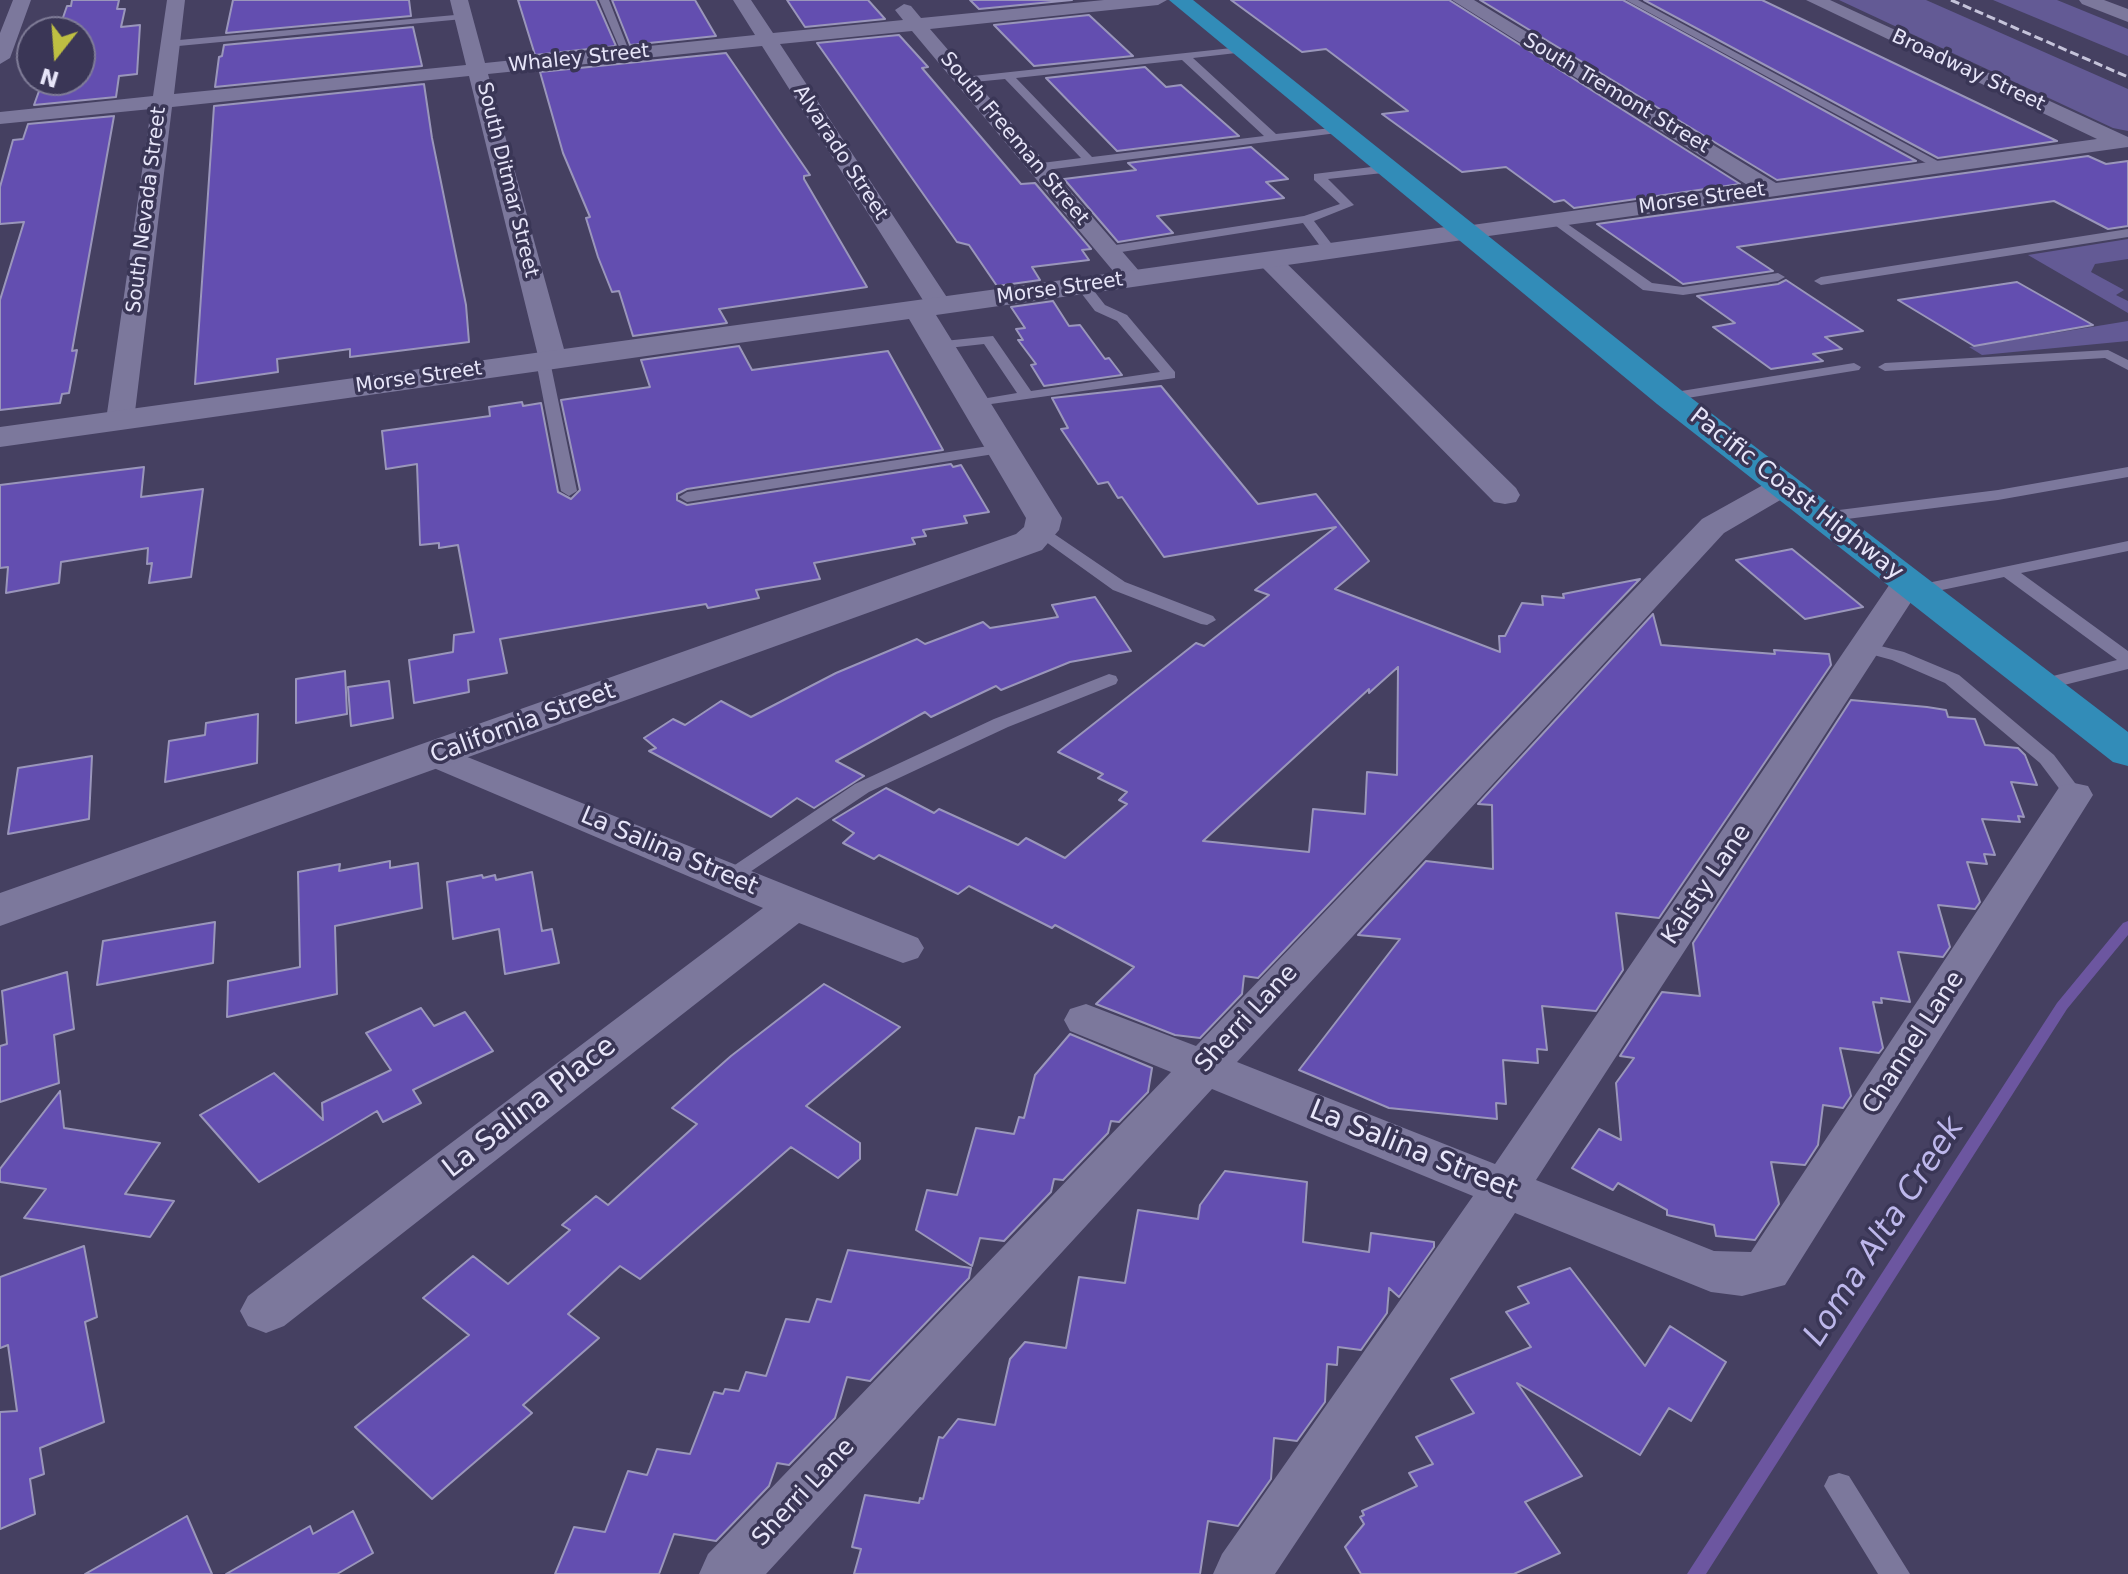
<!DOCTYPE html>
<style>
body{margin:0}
#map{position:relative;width:2128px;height:1574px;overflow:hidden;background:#454061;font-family:"DejaVu Sans",sans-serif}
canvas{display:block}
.north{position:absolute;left:16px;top:16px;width:80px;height:80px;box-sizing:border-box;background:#3a3656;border:2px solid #7f7c97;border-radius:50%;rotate:197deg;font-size:22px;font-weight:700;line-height:32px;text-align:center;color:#e7e5f9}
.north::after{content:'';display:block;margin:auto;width:28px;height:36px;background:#bebf42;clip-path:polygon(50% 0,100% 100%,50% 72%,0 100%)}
</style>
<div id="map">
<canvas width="2128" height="1574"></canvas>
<div class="north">N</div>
</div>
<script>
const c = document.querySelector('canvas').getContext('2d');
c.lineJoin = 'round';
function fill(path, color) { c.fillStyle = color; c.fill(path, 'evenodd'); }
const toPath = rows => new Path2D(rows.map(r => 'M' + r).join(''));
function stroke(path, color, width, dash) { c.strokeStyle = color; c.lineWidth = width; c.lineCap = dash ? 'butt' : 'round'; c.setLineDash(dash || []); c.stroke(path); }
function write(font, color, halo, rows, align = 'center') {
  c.font = font + ' "DejaVu Sans",sans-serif'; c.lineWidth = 7; c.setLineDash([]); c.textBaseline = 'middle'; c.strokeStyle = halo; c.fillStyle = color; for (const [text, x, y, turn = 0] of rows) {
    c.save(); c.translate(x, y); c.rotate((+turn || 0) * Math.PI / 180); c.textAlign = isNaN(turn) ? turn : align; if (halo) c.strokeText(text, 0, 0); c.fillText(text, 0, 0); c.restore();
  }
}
fill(toPath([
 [1839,0,1926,0,2128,89,2128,131,2113,128],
 [1993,0,2057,0,2128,29,2128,56],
 [2128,239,2128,259,2095,264,2091,272,2124,290,2116,295,2128,301,2128,313,2028,255],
 [2128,321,2128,341,1982,355,1969,347]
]), '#635a95');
fill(toPath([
 [2128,921,2128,935,2067,1009,1706,1574,1687,1574,2057,1003,2123,923,2128,921]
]), '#6c56a0');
const building = toPath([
 [72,0,119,0,117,9,125,9,121,27,140,25,137,74,119,76,116,97,34,105,43,80,80,80,80,32,58,32,67,6,71,6,72,0],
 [233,0,409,0,411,16,226,33,233,0],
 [518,0,596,0,616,46,535,55,518,0],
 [612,0,695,0,716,36,630,45,612,0],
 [787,0,868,0,885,19,805,27,787,0],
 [970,0,1072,0,979,9,970,0],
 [1231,0,1449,0,1740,184,1574,208,1564,200,1554,202,1506,167,1462,172,1382,114,1408,111,1326,49,1302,52,1231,0],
 [1480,0,1623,0,1916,161,1777,180,1480,0],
 [1644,0,1762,0,2057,141,1938,158,1644,0],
 [1089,15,1133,56,1034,66,994,25,1089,15],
 [413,27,422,66,215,87,219,57,222,56,224,45,413,27],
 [899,35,928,67,922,68,1021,184,1035,183,1091,249,1082,250,1089,260,1032,267,1040,280,997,286,969,245,957,242,817,43,899,35],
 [726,53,810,175,804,176,804,179,867,287,719,309,727,323,633,336,619,291,612,292,598,257,586,218,590,217,563,153,540,72,726,53],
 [1145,67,1166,87,1181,85,1239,136,1117,151,1046,78,1145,67],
 [424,84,432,138,466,305,469,342,350,357,350,349,277,359,278,372,195,384,214,106,424,84],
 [114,116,72,351,77,350,69,393,62,394,60,403,0,410,0,300,24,222,0,224,0,187,13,140,23,139,28,124,114,116],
 [1251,147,1288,179,1266,182,1284,198,1157,216,1173,233,1118,242,1064,179,1136,170,1128,163,1251,147],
 [2088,156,2106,164,2128,161,2128,226,2108,229,2054,201,1737,247,1773,271,1683,284,1597,224,2088,156],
 [1786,280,1863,331,1825,337,1842,349,1813,354,1823,361,1771,369,1713,327,1735,323,1697,296,1778,284,1786,280],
 [2017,282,2093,325,1974,346,1898,300,2017,282],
 [1053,301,1069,326,1080,325,1105,359,1109,358,1122,375,1044,386,1031,365,1036,364,1018,340,1023,340,1016,329,1025,328,1011,307,1053,301],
 [739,346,752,370,888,351,943,450,687,489,677,494,677,500,687,505,951,464,953,467,961,465,989,512,964,516,967,523,923,530,926,536,912,538,915,544,814,563,820,579,756,590,759,598,708,608,706,604,500,639,507,673,468,680,469,692,414,703,409,660,453,652,454,635,474,632,458,545,439,548,439,543,420,545,417,464,386,469,382,431,490,416,489,407,522,402,523,406,541,403,558,492,571,499,580,490,561,400,650,387,641,360,739,346],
 [1161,386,1258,504,1316,494,1369,561,1335,589,1500,652,1499,636,1505,636,1522,603,1543,605,1542,596,1564,598,1563,594,1640,579,1258,978,1244,976,1242,994,1200,1038,1175,1035,1096,1004,1134,967,1055,925,1052,928,969,886,958,894,879,855,874,859,843,843,854,833,833,820,886,788,934,813,939,809,1018,845,1026,838,1065,858,1127,804,1119,800,1127,792,1098,778,1103,774,1058,752,1196,643,1204,646,1269,595,1255,590,1336,527,1164,557,1122,497,1118,498,1108,482,1098,484,1061,429,1068,428,1052,398,1161,386],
 [1398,667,1397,775,1367,772,1365,814,1313,809,1309,852,1203,841,1369,689,1369,693,1398,667],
 [144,467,141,497,203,489,191,577,149,583,152,563,147,564,148,548,61,562,59,583,6,593,8,567,0,568,0,485,144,467],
 [1792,549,1863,607,1805,619,1736,560,1792,549],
 [1095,597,1131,651,1070,662,1001,690,996,686,931,717,925,712,836,761,864,776,814,808,797,798,771,817,649,751,656,748,644,738,673,719,685,725,721,701,751,717,836,673,917,639,925,644,983,622,990,628,1058,617,1052,605,1095,597],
 [1653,614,1661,645,1775,654,1774,650,1829,654,1831,665,1659,918,1616,913,1623,970,1596,1011,1542,1006,1547,1050,1537,1049,1538,1063,1503,1060,1506,1104,1496,1103,1497,1119,1389,1108,1299,1070,1400,939,1358,935,1426,861,1493,869,1492,805,1478,804,1653,614],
 [345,671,347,714,296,723,296,679,345,671],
 [389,681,393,718,351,726,348,687,389,681],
 [1851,700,1927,707,1946,710,1948,717,1975,719,1985,745,2018,748,2025,755,2037,785,2011,782,2024,817,2018,816,2020,822,1982,819,1995,855,1984,854,1987,864,1967,862,1980,902,1975,909,1938,905,1950,947,1943,957,1898,952,1910,1002,1881,998,1882,1003,1873,1002,1883,1048,1879,1053,1840,1048,1851,1096,1843,1108,1823,1105,1818,1145,1805,1165,1771,1162,1779,1204,1755,1240,1716,1236,1714,1225,1667,1215,1667,1210,1618,1183,1613,1190,1572,1168,1599,1129,1621,1140,1616,1083,1634,1058,1620,1056,1662,992,1700,996,1693,943,1851,700],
 [258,714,257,763,165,782,169,741,205,735,206,723,258,714],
 [92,756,89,819,8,834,18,768,92,756],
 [390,861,390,868,418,863,422,908,335,926,337,994,227,1017,228,981,300,967,298,872,340,864,339,871,390,861],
 [532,872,542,931,552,929,559,963,505,974,499,929,453,939,447,882,482,875,483,878,495,875,496,880,532,872],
 [215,922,213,963,97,985,103,941,215,922],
 [67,972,74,1029,54,1035,59,1083,0,1102,0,1046,7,1044,2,991,67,972],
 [824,984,900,1027,806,1106,860,1143,860,1159,838,1178,791,1147,640,1279,620,1266,568,1314,599,1338,523,1405,532,1413,432,1499,355,1427,469,1335,423,1298,473,1256,508,1284,570,1230,562,1225,596,1196,608,1205,697,1124,672,1108,731,1056,824,984],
 [421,1008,434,1026,465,1012,493,1051,413,1090,421,1103,383,1122,377,1111,259,1182,200,1115,274,1073,323,1120,322,1103,391,1070,366,1033,421,1008],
 [1070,1034,1152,1068,1148,1092,1119,1122,1111,1121,1108,1133,1063,1180,1054,1179,1051,1192,1004,1241,980,1238,972,1266,916,1230,927,1190,957,1195,976,1128,1014,1134,1019,1117,1024,1118,1035,1075,1070,1034],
 [60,1091,64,1128,160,1143,125,1194,174,1201,150,1237,24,1218,46,1189,0,1182,0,1169,60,1091],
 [1225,1171,1307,1182,1303,1242,1369,1252,1371,1233,1434,1242,1434,1247,1399,1297,1389,1288,1387,1313,1361,1350,1338,1347,1337,1365,1327,1364,1325,1402,1297,1441,1274,1438,1271,1479,1238,1526,1208,1521,1200,1574,854,1574,861,1549,852,1547,865,1495,919,1503,920,1498,923,1499,939,1437,943,1438,958,1419,995,1425,1010,1359,1025,1342,1066,1348,1079,1277,1125,1283,1138,1210,1198,1219,1200,1205,1225,1171],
 [84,1246,97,1317,85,1322,104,1422,40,1448,44,1474,30,1479,35,1514,0,1529,0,1412,17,1411,8,1345,0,1348,0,1277,84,1246],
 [848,1250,971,1268,969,1278,870,1381,847,1377,835,1418,789,1465,777,1463,769,1486,716,1541,674,1534,659,1574,555,1574,574,1527,605,1532,628,1471,647,1475,657,1449,690,1454,714,1392,723,1394,725,1389,739,1391,746,1372,766,1376,786,1319,809,1322,817,1299,831,1302,848,1250],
 [1570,1268,1645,1366,1670,1326,1726,1362,1691,1421,1669,1408,1640,1455,1517,1383,1582,1476,1525,1502,1560,1553,1514,1574,1361,1574,1345,1547,1364,1524,1360,1517,1364,1515,1362,1511,1417,1486,1409,1473,1433,1464,1416,1437,1474,1413,1451,1379,1531,1347,1506,1312,1529,1303,1518,1287,1570,1268],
 [353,1511,373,1553,337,1574,226,1574,310,1526,313,1534,353,1511],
 [187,1516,212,1574,85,1574,187,1516]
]);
fill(building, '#634eb0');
stroke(building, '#9a96bb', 2);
fill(toPath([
 [599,0,609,0,631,56,622,54,599,0],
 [1626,0,1638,0,1947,166,1937,169,1626,0],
 [466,14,463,19,168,47,163,44,168,41,466,14],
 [1241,47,1246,50,1245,52,1193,58,1276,134,1341,127,1347,130,1345,132,1038,171,1032,167,1034,164,1081,158,1005,79,964,83,959,80,964,77,1241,47],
 [1182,60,1264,136,1092,157,1016,78,1182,60],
 [1388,165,1394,169,1392,172,1328,179,1354,205,1314,221,1337,251,1336,254,1326,254,1303,223,1109,254,1103,250,1109,246,1304,216,1340,204,1314,180,1314,174,1388,165],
 [1556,216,1652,283,1683,287,1778,273,1785,277,1778,281,1683,295,1643,290,1552,223,1552,217,1556,216],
 [2128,229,2128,237,1821,285,1814,281,1821,277,2128,229],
 [1082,281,1087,282,1105,305,1127,315,1175,372,1175,378,970,407,970,401,1017,393,984,344,939,349,934,348,934,342,993,336,1031,391,1160,372,1117,321,1095,311,1075,285,1082,281],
 [2108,350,2128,360,2128,370,2105,358,1885,371,1878,367,1885,363,2108,350],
 [543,357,550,361,577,491,569,496,561,491,536,361,543,357],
 [1854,363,1861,367,1859,370,1669,401,1662,397,1669,393,1854,363],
 [1002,444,1007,446,1007,452,687,502,679,497,687,492,1002,444],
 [2128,467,2128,477,1998,500,1823,522,1815,517,1823,512,1998,490,2128,467],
 [1041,525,1125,582,1213,616,1216,620,1207,625,1201,624,1113,590,1035,534,1033,530,1035,526,1041,525],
 [2128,541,2128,551,2021,573,2128,651,2128,669,2040,691,2033,689,2031,685,2033,681,2117,660,2004,577,1918,595,1909,590,1918,585,2128,541],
 [1865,642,1904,652,1959,675,2054,755,2084,795,2081,799,2067,799,2040,763,1945,683,1892,660,1859,651,1856,647,1859,643,1865,642],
 [1109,674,1116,676,1118,680,1116,684,1008,727,869,792,735,882,728,884,721,882,717,877,855,784,994,719,1109,674],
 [1839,1473,1849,1476,1910,1574,1878,1574,1824,1486,1829,1476,1839,1473]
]), '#7c789c');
fill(toPath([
 [13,0,31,0,10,58,0,64,0,33,13,0],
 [167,0,185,0,174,94,466,65,450,0,468,0,485,63,755,35,733,0,751,0,773,33,903,20,895,10,904,4,911,6,921,18,1104,0,1167,0,1158,5,930,29,1146,279,1142,284,1124,284,912,31,780,44,952,305,948,310,939,313,930,310,926,305,762,46,488,74,567,360,563,366,553,368,543,366,539,360,469,76,172,107,134,420,130,426,120,429,110,426,106,420,151,109,0,124,0,112,153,96,167,0],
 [1452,0,1474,0,1776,183,2097,139,1806,0,1830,0,2128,137,2128,147,1467,239,1458,237,1455,232,1458,227,1749,186,1452,0],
 [2079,0,2104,0,2128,9,2128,22,2082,4,2079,0],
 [1269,253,1278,255,1516,488,1520,495,1516,502,1505,504,1494,502,1260,265,1257,260,1260,255,1269,253],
 [1783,477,1794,480,1798,486,1794,492,1724,533,1237,1062,1495,1164,1896,575,1908,572,1920,575,1924,582,1536,1180,1714,1251,1751,1252,2060,786,2074,783,2088,786,2093,795,1785,1285,1742,1296,1711,1292,1515,1213,1275,1574,1213,1574,1222,1554,1473,1196,1212,1089,766,1574,699,1574,708,1554,1171,1072,1070,1031,1064,1020,1070,1009,1086,1004,1196,1046,1702,519,1772,480,1783,477],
 [435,744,918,938,924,948,918,958,903,963,799,923,284,1326,266,1333,248,1326,240,1311,248,1296,763,908,422,763,416,755,422,747,435,744]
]), '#7c789c');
fill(toPath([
 [1467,224,1477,226,1481,232,1477,238,936,315,1062,518,1059,530,1042,550,0,926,0,893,1016,534,1024,527,1026,518,909,319,0,447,0,427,1467,224]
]), '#7c789c');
fill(toPath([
 [1169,0,1193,0,1681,390,2128,732,2128,766,2113,762,1657,404,1169,0]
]), '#328cb8');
stroke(toPath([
 [1951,0,2128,77]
]), '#c5c3da', 3, [9, 4]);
write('20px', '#e7e5f9', '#3a3656', [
 ["Whaley Street",579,59,-6],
 ["Broadway Street",1968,71,25],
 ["South Tremont Street",1616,94,31],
 ["South Freeman Street",1014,139,50],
 ["Alvarado Street",840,153,57],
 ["South Ditmar Street",507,180,76],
 ["Morse Street",1702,199,-8],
 ["South Nevada Street",147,210,-83],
 ["Morse Street",1060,289,-8],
 ["Morse Street",419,378,-8]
]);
write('24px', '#e7e5f9', '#3a3656', [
 ["Pacific Coast Highway",1796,495,38],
 ["California Street",523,724,-20],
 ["La Salina Street",669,852,23],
 ["Kaisty Lane",1707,885,-56],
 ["Sherri Lane",1247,1019,-47],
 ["Channel Lane",1914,1043,-57],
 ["Sherri Lane",804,1493,-47]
]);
write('28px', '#e7e5f9', '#3a3656', [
 ["La Salina Place",530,1108,-38],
 ["La Salina Street",1413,1151,22]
]);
write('italic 32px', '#bdb7eb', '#3a3656', [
 ["Loma Alta Creek",1885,1232,-57]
]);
</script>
